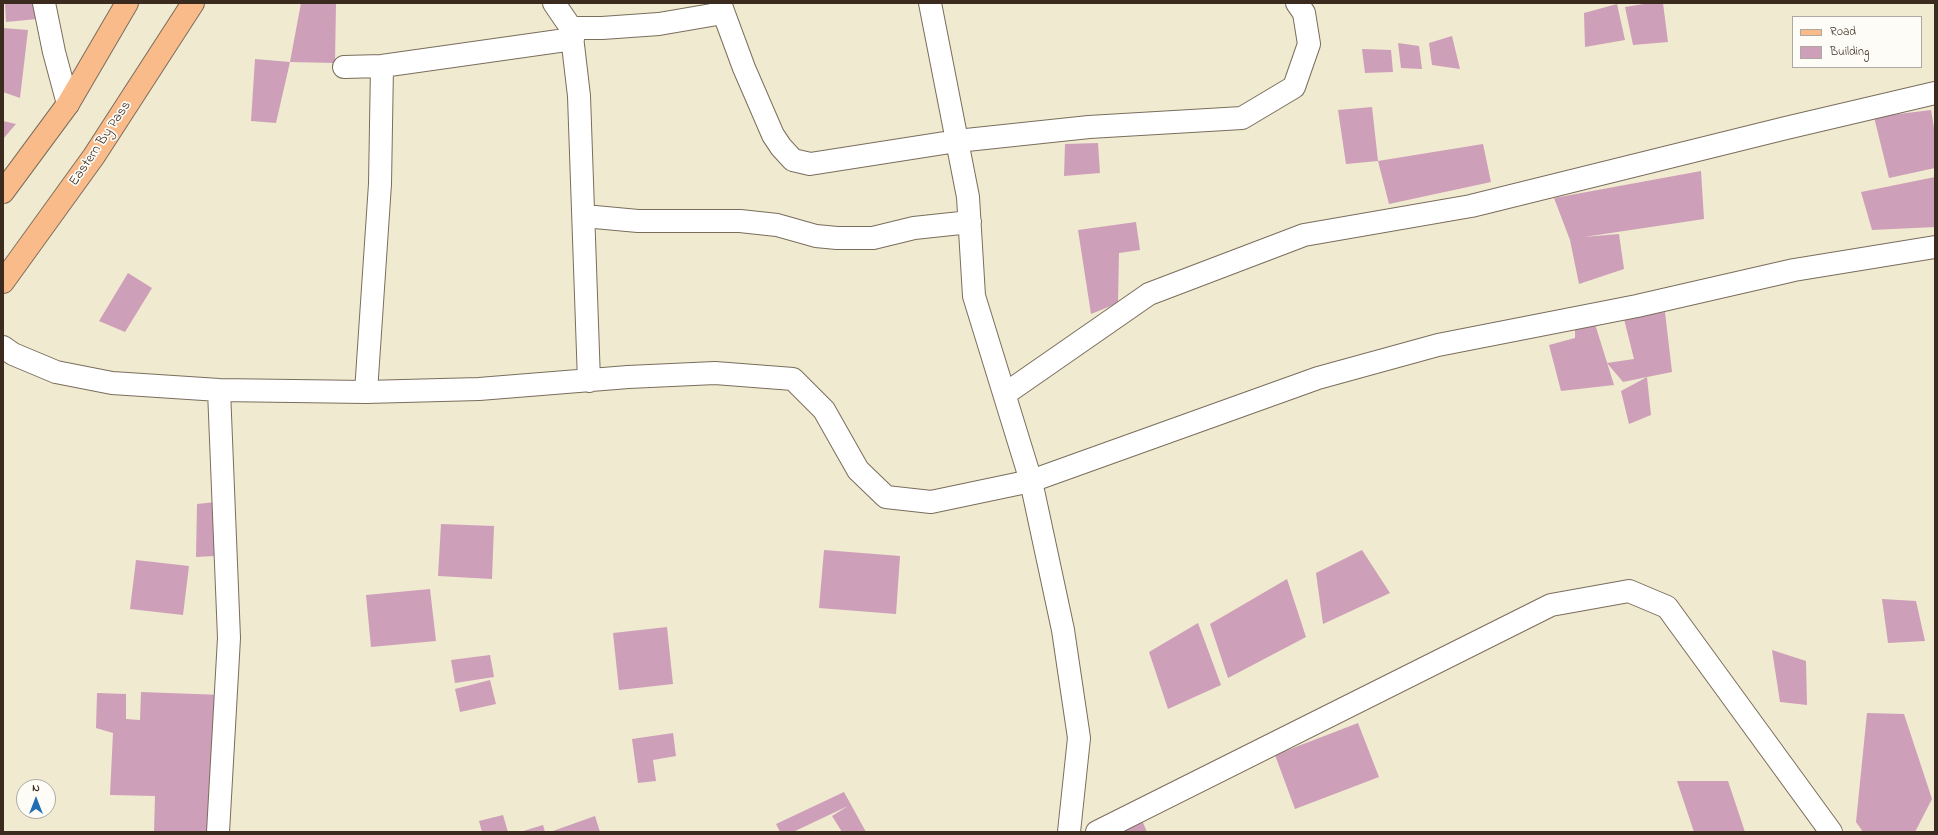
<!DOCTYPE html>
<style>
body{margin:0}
#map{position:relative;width:1938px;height:835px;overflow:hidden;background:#f0ead0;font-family:"Indie Flower",sans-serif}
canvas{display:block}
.frame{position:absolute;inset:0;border:4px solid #3b2a1e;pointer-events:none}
.legend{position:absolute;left:1792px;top:16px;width:130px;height:52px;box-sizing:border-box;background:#fdfcf7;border:1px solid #afa8a0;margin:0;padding:5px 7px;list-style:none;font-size:12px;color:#3b2a1e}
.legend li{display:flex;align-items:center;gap:8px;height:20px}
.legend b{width:20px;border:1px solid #afa8a0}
.north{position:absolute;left:16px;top:779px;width:40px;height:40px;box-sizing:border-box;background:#fdfcf7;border:1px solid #afa8a0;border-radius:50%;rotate:0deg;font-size:11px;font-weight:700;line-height:16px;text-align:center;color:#3b2a1e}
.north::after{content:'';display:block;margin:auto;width:14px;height:18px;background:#1f6fb2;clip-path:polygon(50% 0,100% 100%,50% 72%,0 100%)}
</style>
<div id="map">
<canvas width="1938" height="835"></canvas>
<div class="frame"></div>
<ul class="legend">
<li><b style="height:5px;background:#fabb8b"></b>Road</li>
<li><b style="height:11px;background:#ce9fb9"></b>Building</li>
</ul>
<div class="north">N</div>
</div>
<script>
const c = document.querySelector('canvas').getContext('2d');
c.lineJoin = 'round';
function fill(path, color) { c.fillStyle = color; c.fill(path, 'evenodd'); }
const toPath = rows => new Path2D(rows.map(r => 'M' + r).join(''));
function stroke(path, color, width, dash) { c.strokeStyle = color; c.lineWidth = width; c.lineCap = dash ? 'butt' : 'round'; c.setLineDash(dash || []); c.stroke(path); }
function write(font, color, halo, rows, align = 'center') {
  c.font = font + ' "Indie Flower",sans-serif'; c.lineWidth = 3.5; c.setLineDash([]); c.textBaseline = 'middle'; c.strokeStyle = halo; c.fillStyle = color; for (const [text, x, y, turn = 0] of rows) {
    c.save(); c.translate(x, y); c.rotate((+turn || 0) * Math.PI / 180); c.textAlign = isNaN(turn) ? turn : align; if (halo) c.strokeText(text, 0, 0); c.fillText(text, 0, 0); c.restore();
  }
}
fill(toPath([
 [5,3,35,3,37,19,6,22],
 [301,3,336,3,335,63,290,62,276,123,251,121,255,59,290,62],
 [1650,3,1663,3,1668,42,1633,45,1625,7],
 [1617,4,1625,40,1585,47,1584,13],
 [3,28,28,30,20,98,3,92],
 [1452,36,1460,69,1432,65,1429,43],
 [1398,43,1419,46,1422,69,1401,68],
 [1362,49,1391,50,1393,72,1365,73],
 [1372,107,1378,161,1346,164,1338,110],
 [1931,110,1935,134,1935,168,1889,178,1874,117],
 [3,121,16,124,3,139],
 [1098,143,1100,173,1064,176,1065,144],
 [1483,144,1491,182,1389,204,1378,161],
 [1701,171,1704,219,1584,237,1619,234,1624,269,1579,284,1570,240,1554,198],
 [1935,177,1935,227,1872,230,1861,192],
 [1136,222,1140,250,1119,253,1118,303,1091,314,1078,230],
 [128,273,152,288,125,332,99,321],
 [1665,312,1672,372,1647,377,1651,415,1629,424,1621,391,1647,377,1623,382,1607,363,1634,359,1624,319],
 [1595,324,1614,385,1561,391,1549,345,1575,338,1575,326],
 [224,501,215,556,196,557,197,504],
 [441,524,494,526,492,579,438,576],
 [824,550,900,556,896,614,819,608],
 [1362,550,1390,593,1323,624,1316,573],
 [136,560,189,566,183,615,130,609],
 [1287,579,1306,637,1228,678,1210,624],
 [430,589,436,641,371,647,366,595],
 [1882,599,1916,601,1925,641,1888,643],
 [1198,623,1221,685,1168,709,1149,652],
 [667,627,673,684,619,690,613,633],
 [1772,650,1806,661,1807,705,1780,702],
 [490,655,494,677,455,683,451,660],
 [490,680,496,704,460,712,455,689],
 [141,692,222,695,217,832,154,832,155,796,110,795,113,733,96,728,97,693,126,694,126,719,140,720],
 [1867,713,1904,714,1932,799,1915,832,1863,832,1856,822],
 [1358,723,1379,777,1295,809,1275,755],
 [673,733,676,756,653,760,656,781,638,783,632,739],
 [1677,781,1728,781,1745,832,1694,832],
 [844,792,866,832,842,832,832,816,848,806,793,832,780,832,776,824],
 [503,815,508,832,482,832,479,821],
 [595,816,600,832,553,832,553,831],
 [1141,818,1147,832,1109,832],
 [543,825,545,832,520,832]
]), '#ce9fb9');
const minor = toPath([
 [44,3,54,52,68,104],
 [554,3,571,28,602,28,659,24,723,13],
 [720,3,744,68,773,135,781,147,793,160,810,164,957,141,1089,127,1242,118,1294,87,1309,44,1304,13,1297,3],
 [930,3,968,197,974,296,1031,481,1063,630,1079,738,1069,832],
 [571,28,579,96,589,381],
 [344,67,382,66,573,39],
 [584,216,638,221,740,221,777,225,816,236,837,238,873,238,914,228,970,222],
 [3,347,13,354,56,372,112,383,219,390,366,392,479,389,628,377,715,373,793,379,824,410,858,470,886,497,931,502,1031,481,1318,378,1438,345,1637,306,1794,270,1935,247],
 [366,392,380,184,382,66],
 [1005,394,1149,294,1304,235,1471,206,1786,128,1935,93],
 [218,832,229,638,219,390],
 [1097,832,1551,605,1629,591,1667,607,1831,832]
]);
const major = toPath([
 [3,192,68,104,127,3],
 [3,282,94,156,193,3]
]);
stroke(minor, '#7a6d5c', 24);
stroke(major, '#7a6d5c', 24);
stroke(minor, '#fff', 22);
stroke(major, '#fabb8b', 22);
write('14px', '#3b2a1e', '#fdfcf7', [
 ["Eastern By Pass",101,144,-56]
]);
</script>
